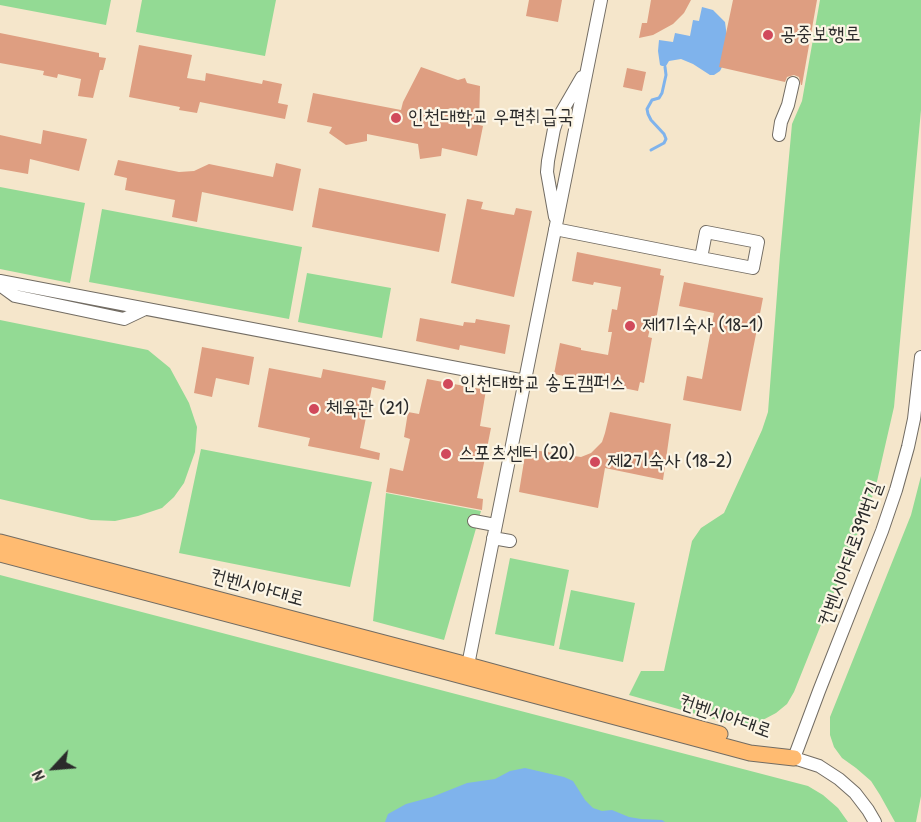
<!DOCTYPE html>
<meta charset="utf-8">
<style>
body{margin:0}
#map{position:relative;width:921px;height:822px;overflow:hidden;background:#f5e6cb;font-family:"Patrick Hand",sans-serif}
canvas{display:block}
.north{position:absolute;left:24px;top:738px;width:60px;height:60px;-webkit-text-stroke:4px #fcf5e5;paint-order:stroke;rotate:244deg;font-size:16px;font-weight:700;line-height:24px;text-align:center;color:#2b2b2b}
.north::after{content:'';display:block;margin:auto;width:21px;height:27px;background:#2b2b2b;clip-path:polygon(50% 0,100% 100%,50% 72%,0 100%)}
</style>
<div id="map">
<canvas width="921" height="822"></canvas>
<div class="north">N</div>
</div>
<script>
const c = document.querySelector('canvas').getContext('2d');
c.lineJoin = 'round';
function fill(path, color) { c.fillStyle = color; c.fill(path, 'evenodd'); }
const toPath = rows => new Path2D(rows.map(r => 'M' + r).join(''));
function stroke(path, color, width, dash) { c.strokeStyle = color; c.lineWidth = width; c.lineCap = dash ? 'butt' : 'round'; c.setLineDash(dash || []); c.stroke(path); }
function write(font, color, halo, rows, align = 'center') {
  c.font = font + ' "Patrick Hand","Poor Story",sans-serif'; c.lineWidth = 4.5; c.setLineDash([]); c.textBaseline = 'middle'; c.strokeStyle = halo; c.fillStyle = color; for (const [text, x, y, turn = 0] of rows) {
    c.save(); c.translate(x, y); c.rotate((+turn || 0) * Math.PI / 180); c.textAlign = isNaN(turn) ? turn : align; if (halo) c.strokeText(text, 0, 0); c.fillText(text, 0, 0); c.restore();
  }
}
fill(toPath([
 [0,0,111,0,106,25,0,5],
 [142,0,276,0,265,56,136,32],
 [820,0,921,0,921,110,894,407,875,490,794,692,787,704,776,713,759,722,744,724,724,722,629,695,641,671,664,671,692,541,701,528,724,513,762,430,768,412,780,255,792,124,802,101],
 [0,187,85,203,70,283,0,269],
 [102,209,302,247,289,319,89,282],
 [307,273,391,288,382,338,298,322],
 [0,320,148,350,170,368,189,403,197,427,195,452,184,483,174,497,162,508,138,516,115,521,91,520,0,499],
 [201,449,372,482,350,587,179,553],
 [921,476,921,796,916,822,895,822,880,795,871,781,856,768,842,758,834,747,830,735,830,717,911,515],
 [386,493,481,511,444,640,373,621],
 [510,558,569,570,554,646,495,634],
 [0,575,808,786,823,795,838,808,848,822,0,822],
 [571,590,635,603,623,662,559,649]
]), '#93da94');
fill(toPath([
 [702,7,713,10,725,22,727,37,723,65,720,71,714,75,710,75,693,64,681,59,669,61,666,66,662,66,660,65,658,51,659,40,673,42,675,33,690,36,693,20,699,21],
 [525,768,564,777,573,781,585,800,593,808,602,811,612,810,629,817,641,819,662,820,665,822,385,822,388,814,406,804,432,797,467,783,495,779,510,771]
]), '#7fb3ec');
stroke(toPath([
 [651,150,664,143,666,139,664,134,651,120,648,114,647,109,652,100,659,98,662,93,666,75,665,67]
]), '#7fb3ec', 3);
fill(toPath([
 [529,0,562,0,558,22,526,16],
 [651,0,691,0,684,13,673,24,653,35,639,38,642,23,647,23],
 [733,0,817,0,802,85,801,85,799,77,794,75,787,77,785,82,719,67],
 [0,33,99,53,99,57,106,58,103,70,100,70,93,98,78,96,81,79,58,74,57,78,43,75,44,71,0,63],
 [139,45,192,55,187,78,205,81,206,73,262,84,263,80,282,84,278,103,288,105,285,119,200,102,197,113,179,110,180,107,129,97],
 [421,67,458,80,465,78,467,83,480,86,479,125,483,126,477,156,442,148,441,156,420,159,418,144,367,134,367,141,346,145,329,133,332,127,307,122,313,93,401,110,403,102],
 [627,68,646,72,642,91,623,87],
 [43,130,87,139,79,171,30,159,28,174,0,169,0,135,41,144],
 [118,160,179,172,194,171,209,164,273,177,276,163,301,169,293,211,202,192,197,222,172,217,175,200,125,190,127,178,114,175],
 [319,188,446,214,439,252,312,227],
 [467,199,483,202,481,209,502,213,514,215,516,208,532,211,514,297,451,283],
 [577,252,661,269,660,275,664,276,656,320,652,320,648,337,652,338,644,383,640,382,638,391,554,374,560,343,581,348,581,350,608,355,612,332,608,332,612,309,617,310,621,287,594,282,593,285,572,281],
 [684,282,763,298,741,411,683,400,687,376,702,379,714,313,679,306],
 [420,318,463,326,464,322,475,323,476,319,510,325,505,354,460,345,459,350,416,341],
 [202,347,254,357,249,385,216,378,212,397,194,393],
 [269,368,321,378,323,369,386,381,384,390,372,387,360,448,380,453,379,460,308,446,310,438,258,427],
 [427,379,486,390,480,426,491,428,477,498,483,499,482,510,386,492,390,468,403,471,410,439,404,437,408,412,419,414],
 [610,412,671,424,663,480,605,468,598,508,519,492,526,449,581,457,591,453,602,442,605,433]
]), '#de9e81');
const minor = toPath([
 [779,135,781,122,788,105,793,83],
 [555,217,547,172,548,161,554,129,557,120,582,77],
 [555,229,701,258],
 [706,232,758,242,753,268,701,258,706,232],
 [0,281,525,381],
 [0,285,15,296,124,319,145,309],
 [474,521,495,525],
 [493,538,510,541],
 [468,665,601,0],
 [875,822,868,810,855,793,839,779,819,766,794,758,819,691,882,531,896,490,908,447,914,419,921,357]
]);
const major = toPath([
 [0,542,468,665,720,734],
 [0,554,436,669,750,753,794,758]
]);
stroke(minor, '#726c63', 14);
stroke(major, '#726c63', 17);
stroke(minor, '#fff', 12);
stroke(major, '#ffbb71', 15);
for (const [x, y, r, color] of [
 [768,35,6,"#d1495b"],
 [396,118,6,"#d1495b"],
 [630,326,6,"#d1495b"],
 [448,384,6,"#d1495b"],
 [314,409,6,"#d1495b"],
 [446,454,6,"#d1495b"],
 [595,462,6,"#d1495b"]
]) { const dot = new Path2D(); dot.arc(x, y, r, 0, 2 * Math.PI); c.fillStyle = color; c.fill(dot); stroke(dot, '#fcf5e5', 2); }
write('20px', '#2b2b2b', '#fcf5e5', [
 ["공중보행로",780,35],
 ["인천대학교 우편취급국",408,118],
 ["제1기숙사 (18-1)",642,326],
 ["인천대학교 송도캠퍼스",460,384],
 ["체육관 (21)",326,409],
 ["스포츠센터 (20)",458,454],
 ["제2기숙사 (18-2)",607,462]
], 'left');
write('20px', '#2b2b2b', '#fcf5e5', [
 ["컨벤시아대로391번길",851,554,-70],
 ["컨벤시아대로",257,588,15],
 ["컨벤시아대로",725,717,19]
]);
</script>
